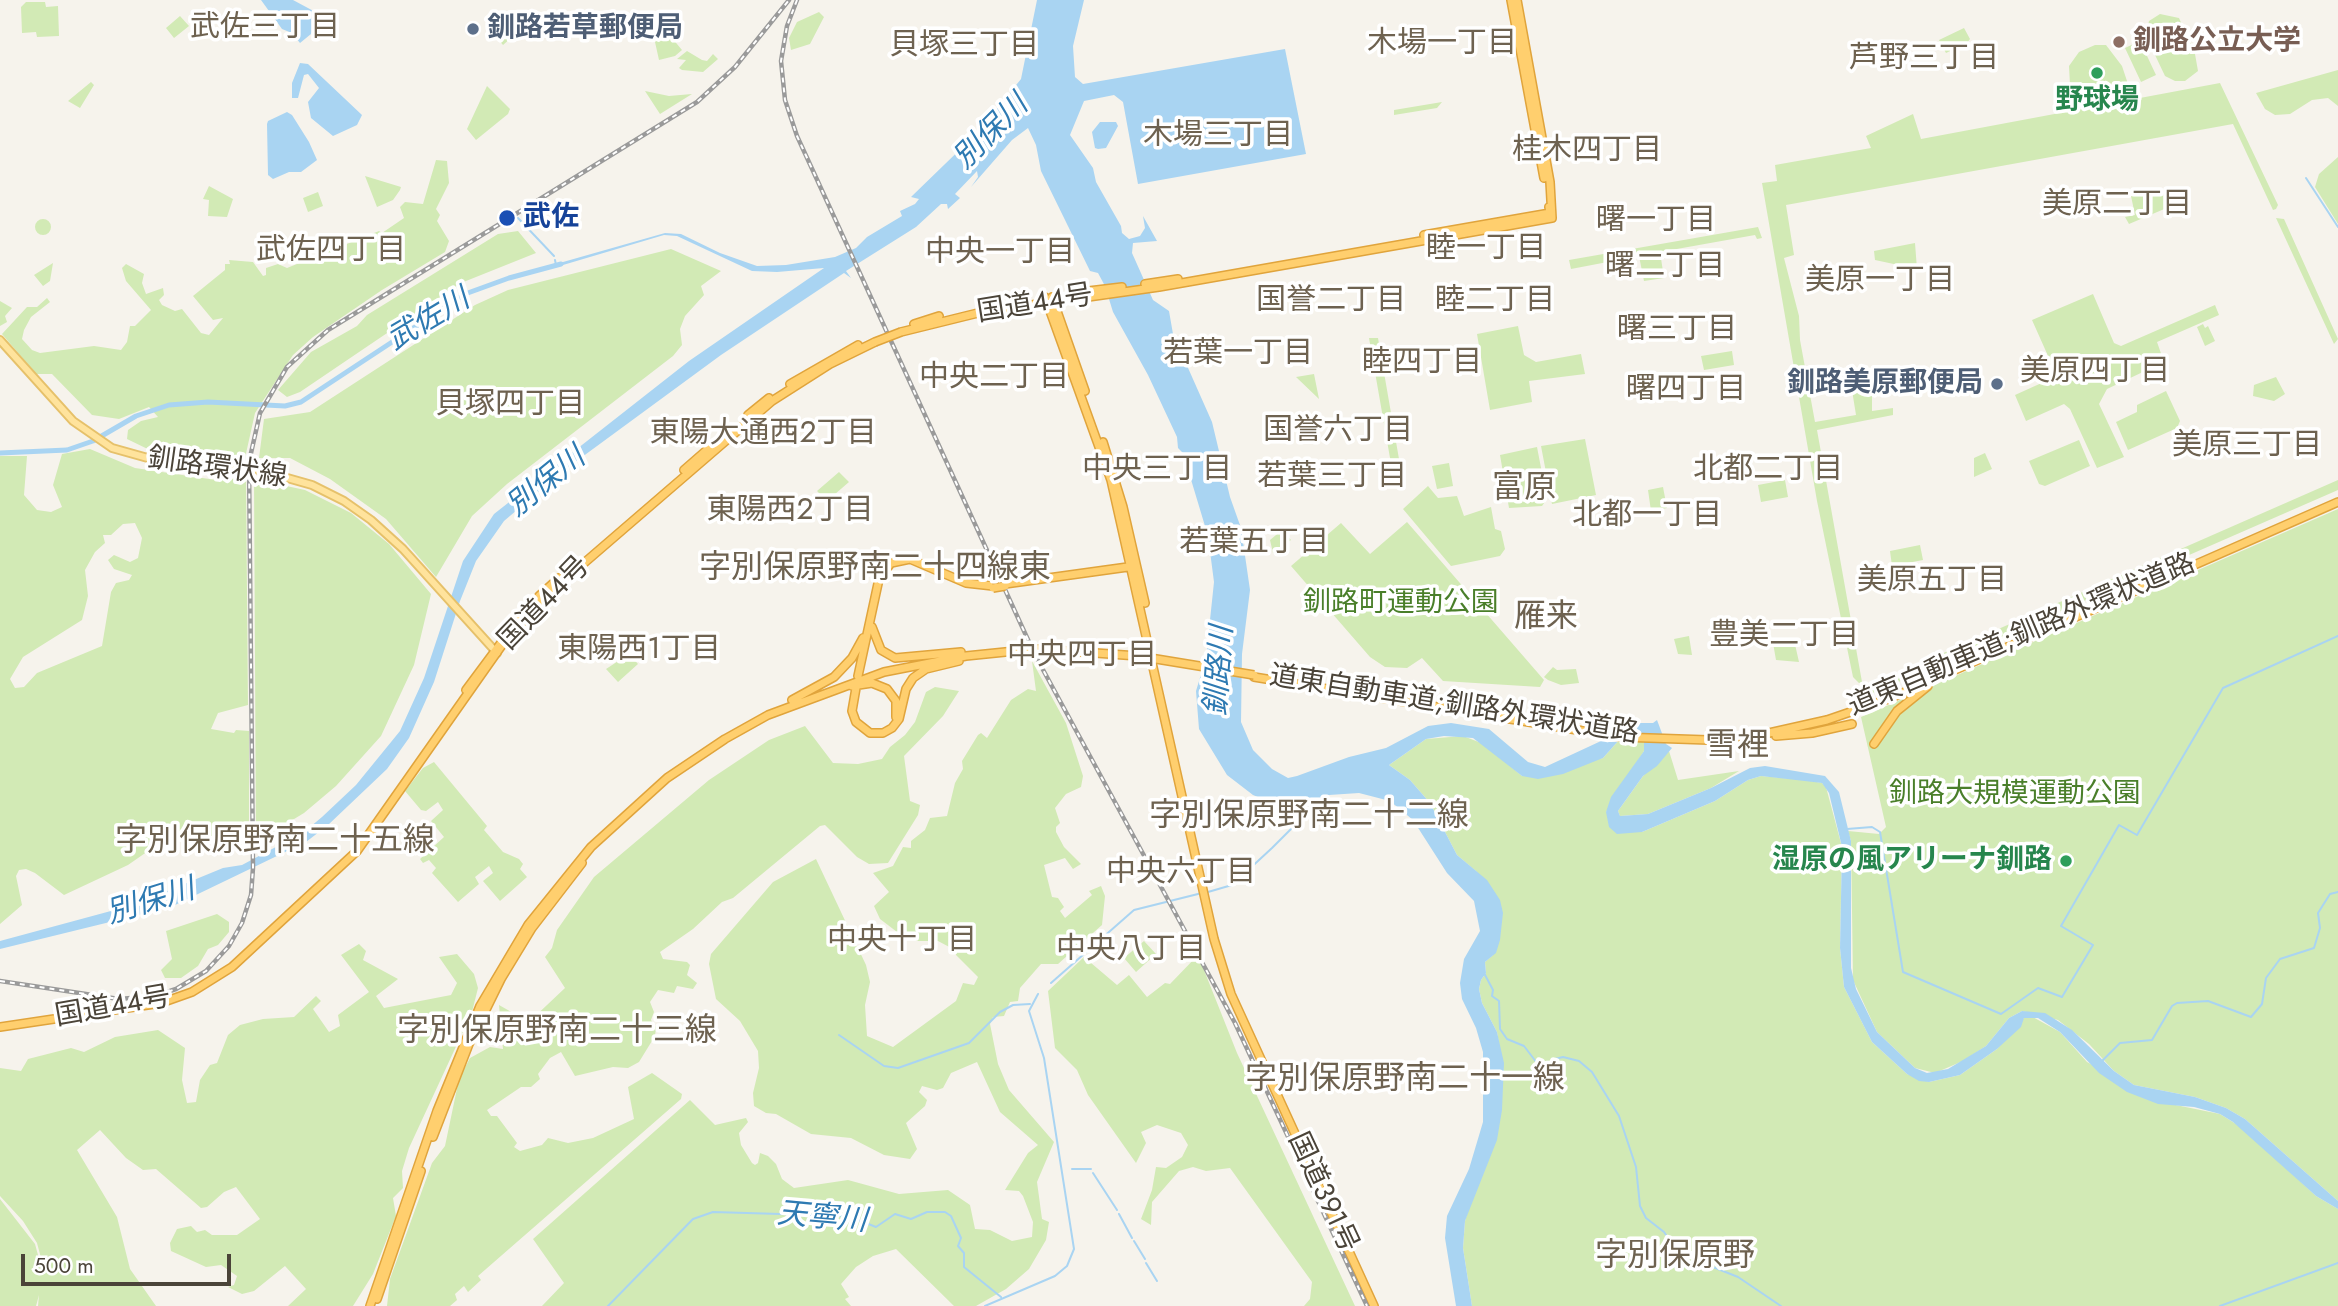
<!DOCTYPE html>
<meta charset="utf-8">
<style>
body{margin:0}
#map{position:relative;width:2338px;height:1306px;overflow:hidden;background:#f6f3ec;font-family:Jost,sans-serif}
canvas{display:block}
.scale{position:absolute;left:21px;top:1254px;width:210px;height:32px;box-sizing:border-box;border:4px solid #4b4439;border-top:0;padding-left:9px;font-size:21px;line-height:24px;white-space:nowrap;color:#4b4439;-webkit-text-stroke:5px #fff;paint-order:stroke}
</style>
<div id="map">
<canvas width="2338" height="1306"></canvas>
<div class="scale">500 m</div>
</div>
<script>
const c = document.querySelector('canvas').getContext('2d');
c.lineJoin = 'round';
function fill(path, color) { c.fillStyle = color; c.fill(path, 'evenodd'); }
const toPath = rows => new Path2D(rows.map(r => 'M' + r).join(''));
function stroke(path, color, width, dash) { c.strokeStyle = color; c.lineWidth = width; c.lineCap = dash ? 'butt' : 'round'; c.setLineDash(dash || []); c.stroke(path); }
function write(font, color, halo, rows, align = 'center') {
  c.font = font + ' Jost,"Noto Sans JP",sans-serif'; c.lineWidth = 7; c.setLineDash([]); c.textBaseline = 'middle'; c.strokeStyle = halo; c.fillStyle = color; for (const [text, x, y, turn = 0] of rows) {
    c.save(); c.translate(x, y); c.rotate((+turn || 0) * Math.PI / 180); c.textAlign = isNaN(turn) ? turn : align; if (halo) c.strokeText(text, 0, 0); c.fillText(text, 0, 0); c.restore();
  }
}
fill(toPath([
 [26,2,45,2,46,7,58,6,59,36,37,37,36,32,22,33,21,7],
 [819,12,824,17,810,44,791,50,789,38,797,22],
 [2160,14,2179,18,2195,54,2198,71,2185,81,2175,81,2165,76,2146,36,2149,21],
 [180,16,189,26,174,38,166,28],
 [509,17,520,30,503,45,492,32],
 [1964,28,1970,39,1967,43,1946,53,1939,40],
 [667,32,682,50,675,56,659,60,655,42],
 [2140,41,2156,75,2141,82,2125,48],
 [2095,45,2106,45,2122,66,2128,84,2119,92,2083,101,2070,85,2069,66,2079,52],
 [687,51,702,60,707,61,713,54,718,59,703,72,682,70,679,68,686,60,677,59],
 [2338,70,2338,106,2328,98,2312,100,2290,114,2275,115,2265,109,2256,93],
 [91,82,94,85,80,108,68,101],
 [2220,83,2278,205,2276,209,2273,210,2233,124,1786,205,1794,255,1784,258,1799,316,1800,340,1815,422,1856,415,1851,384,1872,388,1872,411,1893,408,1893,415,1817,430,1862,682,1859,683,1853,677,1817,501,1762,183,1777,181,1775,165,1871,148,1866,136,1913,114,1921,139],
 [487,86,510,109,508,114,476,140,467,129],
 [645,91,669,96,692,94,660,114],
 [1442,102,1437,108,1394,115,1394,110],
 [2338,157,2338,224,2315,187,2319,174],
 [436,160,447,161,449,183,436,209,440,215,437,221,449,241,445,252,382,290,313,337,293,355,255,413,245,458,220,451,186,457,158,454,127,439,128,430,141,421,158,417,149,407,119,419,92,415,52,374,36,374,2,334,27,307,37,307,47,298,50,302,31,317,24,330,22,339,32,350,40,353,94,346,121,350,127,342,130,326,135,326,151,310,126,281,122,268,126,264,144,274,142,283,146,294,163,288,164,295,159,300,162,305,175,311,182,309,201,333,209,335,223,318,213,320,193,296,225,270,225,264,230,264,229,260,253,262,263,276,266,275,266,268,278,264,287,268,379,231,382,233,404,218,400,207,405,202,423,204],
 [365,176,401,187,400,190,393,200,377,207],
 [209,186,233,199,227,217,208,216,209,200,203,199],
 [2162,191,2169,207,2129,224,2125,217,2135,215,2131,196],
 [318,192,323,206,308,212,303,198],
 [2276,218,2284,219,2338,339,2334,344],
 '35 227a8 8 0 1 1 16 0a8 8 0 1 1-16 0Z',
 [1758,227,1762,238,1757,239,1755,235,1660,252,1664,278,1644,281,1639,256,1571,269,1569,260],
 [518,231,536,253,461,283,300,392,287,397,278,390,311,352,357,326,367,315,498,234],
 [1915,243,1917,269,1875,260,1874,251],
 [671,249,721,271,701,286,704,295,685,316,680,329,682,345,673,356,507,484,472,516,436,577,386,519,330,479,290,458,259,458,264,419,310,412,475,305,508,290],
 [53,263,50,281,43,286,34,275],
 [2093,294,2114,343,2121,346,2215,305,2219,315,2157,342,2164,362,2107,389,2099,404,2124,457,2097,468,2070,409,2064,404,2026,421,2015,395,2057,376,2032,320],
 [0,301,12,308,5,316,7,322,0,326],
 [2203,324,2205,328,2208,326,2215,341,2205,346,2197,327],
 [1518,326,1524,355,1536,362,1581,354,1585,374,1529,381,1532,402,1490,410,1477,334],
 [1369,338,1378,338,1399,459,1404,466,1393,475],
 [1732,351,1734,365,1704,370,1701,356],
 [1314,374,1319,399,1296,377],
 [2276,377,2285,394,2274,401,2253,396,2254,385],
 [2166,391,2180,421,2177,428,2128,450,2116,422,2137,412,2137,405],
 [1585,439,1596,495,1552,504,1541,446],
 [2079,440,2090,466,2045,486,2039,484,2029,461],
 [1537,447,1547,499,1542,506,1509,508,1500,455],
 [90,449,135,468,216,480,246,478,248,705,218,713,211,729,234,733,236,730,249,731,249,834,247,843,238,847,187,831,174,833,128,865,64,895,35,873,26,869,19,870,16,876,22,905,0,924,0,456,27,456,24,495,37,510,51,512,62,507,53,485,62,454],
 [135,523,142,538,138,558,130,562,114,555,108,560,114,569,132,575,129,580,116,583,111,592,102,646,37,673,24,687,15,688,10,679,23,657,82,620,88,596,85,570,95,552,105,543,103,535,111,535,123,524],
 [1985,453,1992,469,1974,477,1974,458],
 [1449,463,1453,486,1437,489,1432,466],
 [839,472,849,482,827,501,817,491],
 [254,479,305,490,351,513,389,544,431,594,414,665,381,736,336,786,304,813,256,842],
 [1785,480,1788,497,1761,502,1758,485],
 [2338,480,2338,490,1857,700,1857,691],
 [1428,486,1438,498,1457,496,1464,516,1491,507,1495,529,1501,531,1505,549,1500,556,1451,566,1403,509],
 [1663,487,1667,508,1651,511,1648,490],
 [2338,509,2338,1201,2245,1119,2226,1108,2195,1097,2134,1085,2114,1071,2089,1044,2058,1020,2022,1011,2009,1018,1986,1046,1963,1061,1935,1073,1915,1068,1877,1032,1853,980,1851,841,1848,831,1879,834,1886,827,1861,717],
 [1407,522,1544,680,1540,687,1443,681,1422,658,1407,668,1385,667,1370,657,1291,566,1341,523,1370,554],
 [1282,530,1291,540,1273,553,1270,540],
 [1920,545,1923,560,1892,566,1890,551],
 [1689,636,1692,655,1678,654,1674,639],
 [1794,640,1799,662,1776,660,1773,643],
 [629,654,638,664,618,682,606,669],
 [1032,661,1066,723,1083,776,1081,787,1066,794,1055,808,1060,823,1056,827,1056,832,1064,847,1081,864,1073,869,1065,858,1044,865,1052,897,1058,898,1064,907,1060,911,1065,918,1092,895,1089,891,1101,886,1105,896,1102,925,1058,964,1041,964,1020,988,1018,1001,1010,1002,1004,1016,993,1017,990,1024,998,1064,1009,1090,1054,1142,1037,1182,1042,1219,1049,1222,1046,1240,1029,1269,1006,1289,976,1306,954,1306,896,1249,873,1256,856,1267,841,1284,849,1297,845,1299,851,1306,542,1306,564,1283,533,1239,690,1100,715,1125,746,1118,748,1122,739,1133,741,1145,752,1163,755,1165,758,1163,760,1153,768,1156,776,1164,782,1179,794,1188,848,1180,899,1194,948,1190,970,1205,975,1229,990,1230,1012,1241,1032,1237,1033,1222,1023,1196,1019,1191,1005,1190,1028,1153,1038,1145,1000,1112,977,1062,951,1073,943,1088,937,1090,922,1086,919,1092,927,1100,925,1106,906,1123,917,1149,910,1159,884,1155,851,1138,811,1134,776,1114,766,1113,754,1106,753,1093,759,1068,758,1051,740,1021,716,999,709,964,711,954,773,882,816,859,866,965,870,982,865,1005,867,1036,893,1047,956,1001,963,983,974,985,978,977,956,955,955,950,938,941,918,941,901,935,880,919,874,906,889,892,873,873,893,866,903,847,911,848,911,841,925,830,930,818,947,816,955,783,963,769,962,761,978,735,981,733,987,738,1011,700,1028,689,1036,691],
 [1553,667,1557,670,1576,669,1579,683,1561,685,1548,680,1544,677],
 [935,687,959,691,943,716,904,756,910,801,920,805,918,815,888,863,869,864,857,857,825,825,820,826,733,898,722,902,693,929,660,952,663,959,687,962,690,965,687,975,697,983,693,989,677,986,674,993,658,990,650,1002,654,1012,651,1020,656,1027,655,1036,639,1062,628,1068,613,1067,575,1076,561,1052,550,1058,538,1074,540,1079,531,1087,521,1087,487,1110,491,1116,497,1116,517,1143,514,1147,520,1151,542,1145,548,1138,568,1143,593,1138,634,1119,628,1087,652,1073,682,1094,681,1099,478,1276,481,1280,468,1292,464,1286,455,1294,457,1300,450,1306,387,1306,390,1279,432,1163,445,1146,459,1079,470,1058,490,1047,503,1049,499,1005,529,1022,565,988,545,957,552,948,557,930,594,877,709,780,769,740,805,726,833,763,858,764,882,759,890,747,905,735,915,722,926,692],
 [1635,728,1644,743,1644,751,1606,812,1642,832,1715,801,1748,780,1761,776,1805,780,1822,783,1826,787,1842,847,1840,948,1844,987,1872,1042,1907,1074,1929,1082,1960,1075,1997,1049,2024,1018,2031,1016,2060,1032,2087,1062,2161,1102,2220,1114,2244,1129,2316,1196,2338,1209,2338,1306,1472,1306,1463,1248,1465,1221,1504,1074,1497,1032,1482,1003,1479,989,1481,980,1486,973,1485,962,1493,955,1477,872,1457,855,1430,803,1410,780,1389,765,1426,739,1463,736,1484,744,1522,776,1603,758,1628,730],
 [1669,751,1678,780,1739,771,1711,788,1648,814,1620,816,1618,811,1643,776],
 [434,762,487,826,484,830,503,852,519,859,523,864,520,869,527,877,500,901,483,881,493,873,489,866,475,877,479,884,458,902,432,873,436,868,429,860,423,863,420,859,444,837,431,821,443,810,438,802,426,811,421,810,405,791,423,768],
 [217,914,229,922,229,932,218,945,208,949,198,966,181,978,165,978,161,970,172,959,166,931],
 [1144,941,1156,954,1136,972,1124,958],
 [359,944,366,951,363,960,398,979,376,996,384,1008,451,995,457,983,439,957,457,954,474,974,478,988,472,1012,409,1148,402,1171,403,1188,393,1198,396,1216,373,1274,353,1306,288,1306,306,1289,285,1266,254,1291,242,1294,228,1287,234,1285,237,1276,221,1265,206,1267,171,1251,170,1243,177,1229,191,1226,197,1232,205,1230,212,1235,237,1235,260,1219,236,1187,224,1192,207,1207,201,1208,156,1169,143,1170,126,1158,100,1130,77,1150,117,1217,130,1269,156,1306,38,1306,39,1295,36,1306,0,1306,0,1199,35,1244,41,1266,41,1258,37,1243,23,1221,0,1196,0,1068,21,1071,28,1059,71,1048,84,1052,115,1037,158,1030,185,1048,182,1080,187,1103,196,1102,200,1080,210,1065,217,1063,228,1035,240,1025,263,1019,294,1017,316,996,321,1001,313,1009,329,1032,340,1026,338,1015,369,992,341,955],
 [1198,955,1237,1053,1355,1306,1304,1306,1310,1299,1312,1282,1230,1168,1206,1171,1193,1167,1179,1171,1152,1202,1151,1225,1141,1219,1152,1190,1156,1167,1166,1168,1182,1157,1188,1145,1181,1133,1157,1125,1141,1132,1146,1143,1136,1163,1088,1095,1077,1070,1055,1048,1048,991,1084,957,1117,985,1129,975,1147,997,1165,983,1170,984]
]), '#d2eab5');
fill(toPath([
 [261,0,293,0,321,15,311,34,300,43,292,33,282,29],
 [1037,0,1084,0,1073,46,1075,77,1083,84,1285,49,1306,154,1138,184,1123,102,1114,95,1084,101,1070,135,1093,168,1096,182,1121,226,1122,233,1129,239,1140,236,1145,228,1143,216,1157,241,1133,243,1132,253,1153,300,1169,311,1173,334,1212,422,1230,497,1241,528,1250,590,1242,654,1241,722,1253,750,1272,769,1288,778,1297,776,1349,757,1386,748,1428,726,1451,723,1489,729,1528,762,1545,767,1601,741,1624,723,1653,723,1657,720,1666,744,1672,748,1657,766,1643,776,1618,811,1620,816,1648,814,1711,788,1750,768,1765,766,1825,776,1839,792,1851,841,1851,968,1856,989,1877,1032,1915,1068,1927,1073,1948,1069,1986,1046,2009,1018,2022,1011,2045,1013,2072,1030,2114,1071,2134,1085,2195,1097,2226,1108,2245,1119,2338,1201,2338,1209,2316,1196,2233,1122,2220,1114,2194,1107,2158,1104,2127,1092,2099,1073,2060,1032,2038,1018,2024,1018,2021,1027,1997,1049,1960,1075,1929,1082,1919,1081,1907,1074,1872,1042,1844,987,1840,948,1842,847,1829,793,1822,783,1761,776,1748,780,1715,801,1642,832,1617,834,1609,827,1606,812,1611,797,1644,751,1644,742,1635,728,1628,730,1603,758,1563,774,1538,779,1522,776,1473,738,1444,736,1426,739,1389,765,1410,780,1430,803,1457,855,1487,880,1500,900,1503,913,1500,940,1496,953,1485,962,1486,973,1481,980,1479,989,1482,1003,1497,1032,1504,1063,1502,1110,1497,1140,1465,1221,1463,1248,1472,1306,1456,1306,1445,1238,1447,1216,1469,1169,1483,1122,1483,1052,1476,1028,1462,999,1460,983,1464,959,1480,931,1474,901,1447,873,1413,820,1390,801,1359,793,1329,795,1300,808,1279,806,1253,795,1227,775,1199,729,1196,691,1206,658,1214,582,1208,536,1183,453,1178,448,1177,437,1148,375,1113,312,1105,286,1098,273,1090,271,1041,171,1036,145,1028,128,1012,140,971,187,978,177,977,171,955,194,960,198,948,209,947,204,941,204,916,227,846,271,851,278,844,273,721,355,563,471,504,521,476,561,460,601,434,682,409,738,387,769,328,825,306,842,171,907,0,949,0,941,133,905,223,868,242,865,304,832,322,817,356,785,400,731,424,678,463,561,494,514,689,361,824,268,777,272,752,271,677,236,664,235,563,265,556,264,665,233,681,234,720,253,757,266,786,265,835,257,856,248,867,237,902,216,900,211,915,204,919,199,911,197,978,132,1021,79],
 [300,63,308,64,362,115,357,125,333,136,311,118,308,102,319,88,308,74,304,75,298,98,292,98,292,83],
 [287,112,292,115,309,142,317,160,301,172,289,172,273,179,268,175,267,124,268,121],
 [1100,122,1116,122,1118,126,1106,148,1098,149,1095,148,1092,132]
]), '#a9d4f2');
stroke(toPath([
 [2306,178,2338,227],
 [518,218,554,256],
 [555,260,556,265],
 [1847,829,1872,827,1880,832,1903,972,2001,1014,2038,988,2062,997,2093,945,2061,926,2119,825,2137,835,2223,688,2338,636],
 [1208,892,1232,885,1272,848,1293,827,1296,807],
 [1484,973,1493,990,1492,996,1499,1001,1500,1029,1507,1039,1524,1046,1540,1067,1552,1067,1555,1059,1563,1057,1579,1061,1592,1072,1619,1116,1636,1167,1640,1206,1646,1218,1664,1232,1677,1251,1691,1263,1713,1267,1738,1277,1781,1306],
 [1051,983,1134,910,1202,893],
 [839,1035,884,1066,898,1068,969,1043,1000,1012,1013,1005,1030,1004],
 [2102,1061,2120,1043,2152,1040,2172,1006,2177,1003,2208,1001,2251,1017,2262,1004,2266,978,2280,959,2314,948,2320,928,2318,913,2330,894,2338,892],
 [1072,1169,1091,1169],
 [1093,1173,1117,1210],
 [1119,1214,1132,1238],
 [1134,1241,1145,1259],
 [1146,1263,1157,1281],
 [608,1306,693,1219,713,1212,848,1216,876,1227,895,1214,911,1219,927,1212,945,1212,951,1216,961,1238,958,1246,964,1253,964,1267,1001,1297],
 [985,1306,1055,1276,1067,1266,1074,1249,1044,1058,1029,1011,1038,994],
 [2220,1306,2338,1263]
]), '#a9d4f2', 2);
stroke(toPath([
 [0,453,67,450,93,441,136,416,169,405,208,402,285,406,301,402,465,294,509,278,561,264]
]), '#a9d4f2', 5);
const primary = toPath([
 [0,340,73,421,112,448,162,462,245,467],
 [252,468,312,485,344,501,371,520,403,549,497,653]
]);
const highway = toPath([
 [1511,0,1544,178],
 [1424,235,1550,213,1549,207],
 [1145,284,1178,279],
 [1072,293,1122,287],
 [1045,297,1111,480,1214,939,1231,994,1374,1306],
 [1052,297,1085,391],
 [914,324,939,316],
 [901,332,982,312,1159,287,1552,218,1550,182,1517,0],
 [790,384,858,345],
 [748,415,769,398],
 [1103,442,1123,507,1145,603],
 [684,470,731,429],
 [1005,584,1135,566],
 [539,596,559,578],
 [872,627,881,650,895,658,961,652],
 [1039,649,1138,656],
 [858,676,879,579,891,563,910,559,966,583,993,586],
 [1254,677,1620,737,1708,740,1769,733,1827,720,1891,698,2338,502],
 [852,686,872,683,887,689,896,701,896,717],
 [856,688,852,711,856,722,870,733,883,733,892,728,899,719,906,689,913,678,926,669,959,661],
 [466,690,524,612],
 [792,700,834,677,852,658,863,638],
 [1776,736,1812,733,1852,724],
 [1874,744,1897,711,1928,686],
 [0,1027,161,1003,192,992,232,967,357,851,502,645,540,601,772,401,830,364,875,342],
 [433,1137,469,1044,501,979,532,928,582,863],
 [377,1299,421,1171],
 [370,1306,437,1111,480,1006,528,925,591,847,667,778,725,739,768,715,884,672,966,656,1025,650]
]);
stroke(primary, '#e6c16a', 10);
stroke(highway, '#e0a43c', 10);
stroke(primary, '#ffe39c', 6);
stroke(highway, '#ffcf6e', 7);
const rail = toPath([
 [797,0,787,26,781,61,785,100,797,136,1035,655,1235,1023,1367,1306],
 [0,981,119,999,155,996,176,989,206,971,229,946,242,923,251,895,253,868,249,462,260,413,287,367,328,330,697,102,735,67,789,0]
]);
stroke(rail, '#9a9a9a', 4.5);
stroke(rail, '#fff', 2, [5]);
const primaryBridge = toPath([
 [245,467,252,468]
]);
const highwayBridge = toPath([
 [875,342,901,332],
 [993,588,1005,586],
 [1025,650,1039,649],
 [1138,656,1254,675]
]);
stroke(primaryBridge, '#e6c16a', 10, []);
stroke(highwayBridge, '#e0a43c', 10, []);
stroke(primaryBridge, '#ffe39c', 6);
stroke(highwayBridge, '#ffcf6e', 7);
for (const [x, y, r, color] of [
 [473,29,7,"#5c6f8a"],
 [2119,42,7,"#8d6e63"],
 [2097,73,7,"#2e9e5b"],
 [507,218,9,"#1a4fb4"],
 [1997,384,7,"#5c6f8a"],
 [2066,861,7,"#2e9e5b"]
]) { const dot = new Path2D(); dot.arc(x, y, r, 0, 2 * Math.PI); c.fillStyle = color; c.fill(dot); stroke(dot, '#fff', 2.5); }
write('bold 28px', '#4e5e75', '#fff', [
 ["釧路若草郵便局",487,29],
 ["釧路美原郵便局",1983,384,"right"]
], 'left');
write('bold 28px', '#785e54', '#fff', [
 ["釧路公立大学",2133,42]
], 'left');
write('bold 28px', '#27864d', '#fff', [
 ["野球場",2097,101],
 ["湿原の風アリーナ釧路",2052,861,"right"]
]);
write('bold 28px', '#164399', '#fff', [
 ["武佐",523,218]
], 'left');
write('28px', '#4b4439', '#fff', [
 ["国道44号",1035,305,-9],
 ["釧路環状線",217,469,8],
 ["国道44号",545,604,-46],
 ["道東自動車道;釧路外環状道路",2022,636,-23],
 ["道東自動車道;釧路外環状道路",1454,706,9],
 ["国道44号",113,1008,-10],
 ["国道391号",1322,1193,65]
]);
write('28px', '#4a7f2a', '#fff', [
 ["釧路町運動公園",1401,604],
 ["釧路大規模運動公園",2015,795]
]);
write('30px', '#6e6250', '#fff', [
 ["武佐三丁目",265,29],
 ["木場一丁目",1442,45],
 ["貝塚三丁目",964,47],
 ["芦野三丁目",1924,60],
 ["木場三丁目",1218,137],
 ["桂木四丁目",1587,152],
 ["美原二丁目",2117,206],
 ["曙一丁目",1656,222],
 ["睦一丁目",1486,250],
 ["武佐四丁目",331,252],
 ["中央一丁目",1000,254],
 ["曙二丁目",1665,268],
 ["美原一丁目",1880,282],
 ["国誉二丁目",1331,302],
 ["睦二丁目",1495,302],
 ["曙三丁目",1677,331],
 ["若葉一丁目",1238,355],
 ["睦四丁目",1422,364],
 ["美原四丁目",2095,373],
 ["中央二丁目",994,379],
 ["曙四丁目",1686,391],
 ["貝塚四丁目",510,406],
 ["国誉六丁目",1338,432],
 ["東陽大通西2丁目",763,435],
 ["美原三丁目",2247,447],
 ["中央三丁目",1157,471],
 ["北都二丁目",1768,471],
 ["若葉三丁目",1332,478],
 ["東陽西2丁目",790,512],
 ["北都一丁目",1647,517],
 ["若葉五丁目",1254,544],
 ["美原五丁目",1932,582],
 ["豊美二丁目",1784,637],
 ["東陽西1丁目",639,651],
 ["中央四丁目",1082,657],
 ["中央六丁目",1181,874],
 ["中央十丁目",902,942],
 ["中央八丁目",1131,951]
]);
write('italic 30px', '#2e7ab2', '#fff', [
 ["別保川",992,133,-45],
 ["武佐川",429,321,-31],
 ["別保川",547,483,-39],
 ["釧路川",1221,671,-86],
 ["別保川",151,903,-17],
 ["天寧川",822,1219,5]
]);
write('32px', '#6e6250', '#fff', [
 ["富原",1524,489],
 ["字別保原野南二十四線東",875,569],
 ["雁来",1546,618],
 ["雪裡",1737,747],
 ["字別保原野南二十二線",1309,817],
 ["字別保原野南二十五線",275,842],
 ["字別保原野南二十三線",557,1032],
 ["字別保原野南二十一線",1405,1080],
 ["字別保原野",1675,1257]
]);
</script>
